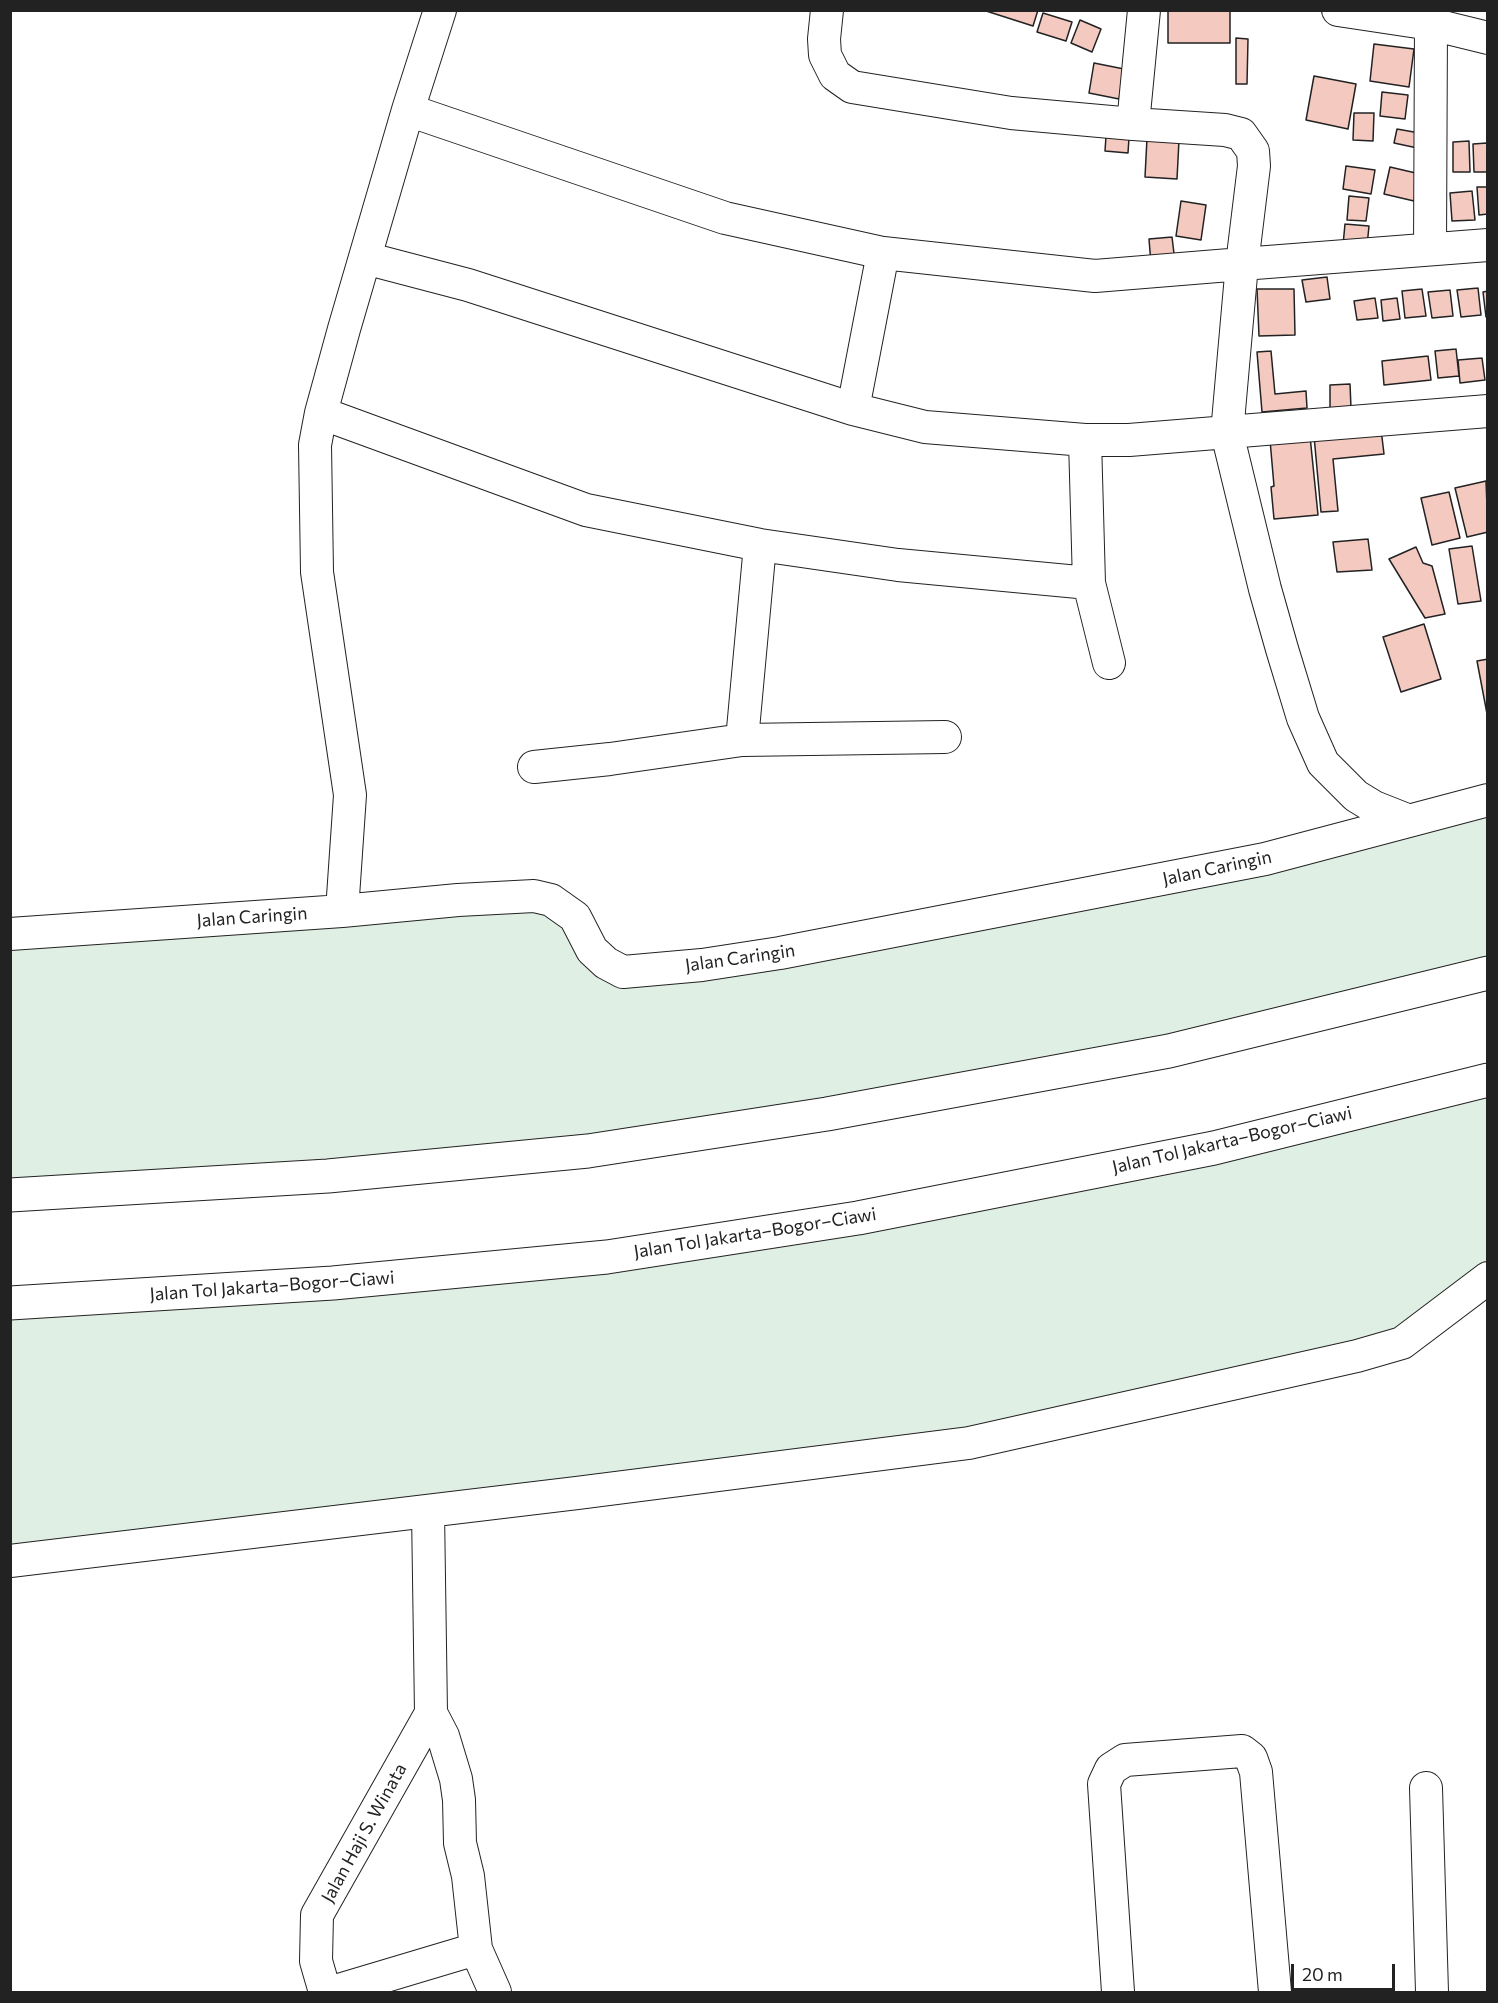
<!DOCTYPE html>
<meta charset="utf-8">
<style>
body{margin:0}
#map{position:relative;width:1498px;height:2003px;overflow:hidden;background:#fff;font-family:Commissioner,sans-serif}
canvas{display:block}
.frame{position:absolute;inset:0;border:12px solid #222;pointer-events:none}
.scale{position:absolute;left:1291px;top:1964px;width:104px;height:27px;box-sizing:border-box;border:3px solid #222;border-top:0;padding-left:8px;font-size:18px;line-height:21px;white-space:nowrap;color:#222;-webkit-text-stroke:4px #fff;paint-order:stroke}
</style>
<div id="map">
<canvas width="1498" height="2003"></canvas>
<div class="frame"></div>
<div class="scale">20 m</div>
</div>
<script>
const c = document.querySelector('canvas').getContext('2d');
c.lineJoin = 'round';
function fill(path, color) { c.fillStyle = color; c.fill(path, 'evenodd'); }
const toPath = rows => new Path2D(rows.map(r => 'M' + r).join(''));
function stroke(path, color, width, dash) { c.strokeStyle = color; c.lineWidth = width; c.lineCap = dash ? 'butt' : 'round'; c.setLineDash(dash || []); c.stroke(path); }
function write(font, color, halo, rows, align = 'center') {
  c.font = font + ' Commissioner,sans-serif'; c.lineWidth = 4.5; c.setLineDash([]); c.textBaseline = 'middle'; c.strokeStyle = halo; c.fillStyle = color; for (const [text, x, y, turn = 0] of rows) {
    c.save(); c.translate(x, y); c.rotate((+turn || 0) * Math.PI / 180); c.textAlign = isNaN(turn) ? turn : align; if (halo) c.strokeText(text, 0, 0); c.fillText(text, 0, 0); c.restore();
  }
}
const green = toPath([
 [1487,800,1487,973,588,1151,11,1195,11,934,534,896,623,972,1487,800],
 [1487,1080,1487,1278,1402,1343,969,1443,11,1561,11,1301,607,1257,1487,1080]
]);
fill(green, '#e0efe3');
stroke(green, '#6f6f6f', 1.5);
const building = toPath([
 [983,10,1038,10,1033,26,983,10],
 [1168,10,1230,10,1230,43,1168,43,1168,10],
 [1043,13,1072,22,1066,41,1037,32,1043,13],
 [1080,20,1101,29,1092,52,1071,43,1080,20],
 [1236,38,1248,39,1247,84,1236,84,1236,38],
 [1374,44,1414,49,1409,87,1370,81,1374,44],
 [1094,63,1124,69,1119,99,1089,93,1094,63],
 [1314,76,1356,84,1348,129,1306,120,1314,76],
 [1382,92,1408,95,1405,119,1380,116,1382,92],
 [1354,113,1374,113,1373,141,1353,140,1354,113],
 [1397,129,1425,134,1422,149,1394,143,1397,129],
 [1106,136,1129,138,1128,153,1105,151,1106,136],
 [1147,138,1179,140,1177,179,1145,177,1147,138],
 [1469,141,1470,172,1453,172,1453,142,1469,141],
 [1487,143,1488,172,1474,172,1473,144,1487,143],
 [1346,166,1375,170,1371,194,1343,189,1346,166],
 [1390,167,1420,174,1414,201,1384,194,1390,167],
 [1477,187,1488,187,1488,214,1479,215,1477,187],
 [1472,191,1475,220,1452,221,1450,193,1472,191],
 [1349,196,1369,198,1366,221,1347,220,1349,196],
 [1181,201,1206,205,1201,240,1176,236,1181,201],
 [1345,224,1369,226,1367,246,1343,245,1345,224],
 [1172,237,1175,262,1151,264,1149,239,1172,237],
 [1327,277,1330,299,1306,302,1302,280,1327,277],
 [1478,288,1481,315,1461,317,1457,290,1478,288],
 [1257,289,1294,289,1295,335,1259,336,1257,289],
 [1422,289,1426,316,1405,318,1402,291,1422,289],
 [1450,290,1453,316,1432,318,1428,292,1450,290],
 [1488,291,1488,317,1486,317,1483,292,1488,291],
 [1375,298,1378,318,1357,320,1354,301,1375,298],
 [1397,298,1400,319,1383,321,1381,300,1397,298],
 [1456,349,1459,376,1438,378,1435,351,1456,349],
 [1271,351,1275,394,1306,391,1307,408,1262,412,1257,352,1271,351],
 [1428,356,1431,380,1384,385,1382,361,1428,356],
 [1482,358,1485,380,1460,383,1458,360,1482,358],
 [1350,384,1351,408,1330,409,1330,385,1350,384],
 [1381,429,1384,454,1333,459,1338,511,1321,512,1314,436,1381,429],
 [1310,436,1318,515,1274,519,1271,487,1274,486,1270,440,1310,436],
 [1486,481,1488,532,1467,537,1455,488,1486,481],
 [1449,492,1460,538,1432,545,1421,498,1449,492],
 [1368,539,1372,570,1337,572,1333,542,1368,539],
 [1472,546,1481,601,1458,604,1449,549,1472,546],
 [1416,547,1423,563,1432,566,1445,614,1425,618,1389,559,1416,547],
 [1424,624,1441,679,1401,692,1383,637,1424,624],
 [1488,659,1488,719,1477,661,1488,659]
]);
fill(building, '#f3c9c0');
stroke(building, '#222', 1.5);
const minor = toPath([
 [827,10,824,39,825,55,835,75,852,87,1011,113,1133,124,1225,130,1241,134,1253,151,1254,166,1242,264,1488,245],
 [1338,10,1431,24,1488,38],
 [408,110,725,218,883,253,1095,276,1242,264,1227,433,1265,589,1282,649,1303,718,1323,763,1356,796,1374,807,1407,820],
 [1133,124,1144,10],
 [1430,249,1431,24,1434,10],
 [365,258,468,285,853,409,925,427,1085,440,1129,440,1488,411],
 [853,409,883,253],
 [321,413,586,510,760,545,898,565,1089,583],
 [1085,440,1089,583,1109,663],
 [742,740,760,545],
 [534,767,610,759,742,740,945,737],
 [342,911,350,795,317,572,315,445,321,413,344,329,408,110,440,10],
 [10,934,342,911,458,900,534,896,551,900,575,917,592,950,606,963,623,972,702,965,780,953,1265,859,1488,800],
 [428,1511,431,1713,443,1736,456,1779,459,1800,460,1843,468,1876,476,1949,495,1992],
 [10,1561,577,1493,969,1443,1357,1356,1402,1343,1488,1278],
 [1426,1788,1432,1992],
 [325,1992,316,1961,317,1915,431,1713],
 [332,1992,476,1949],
 [1118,1992,1104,1784,1111,1769,1125,1760,1242,1751,1251,1758,1256,1772,1275,1992]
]);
const motorway = toPath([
 [10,1195,328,1176,588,1151,827,1114,1169,1051,1488,973],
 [10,1303,333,1283,607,1257,858,1218,1214,1148,1488,1080]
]);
stroke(minor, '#222', 34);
stroke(motorway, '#222', 35);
stroke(minor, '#fff', 32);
stroke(motorway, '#fff', 33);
write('18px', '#222', '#fff', [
 ["Jalan Caringin",1217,868,-12],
 ["Jalan Caringin",252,917,-4],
 ["Jalan Caringin",740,958,-8],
 ["Jalan Tol Jakarta–Bogor–Ciawi",1232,1140,-13],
 ["Jalan Tol Jakarta–Bogor–Ciawi",755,1233,-9],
 ["Jalan Tol Jakarta–Bogor–Ciawi",272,1286,-4],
 ["Jalan Haji S. Winata",364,1833,-61]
]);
</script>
